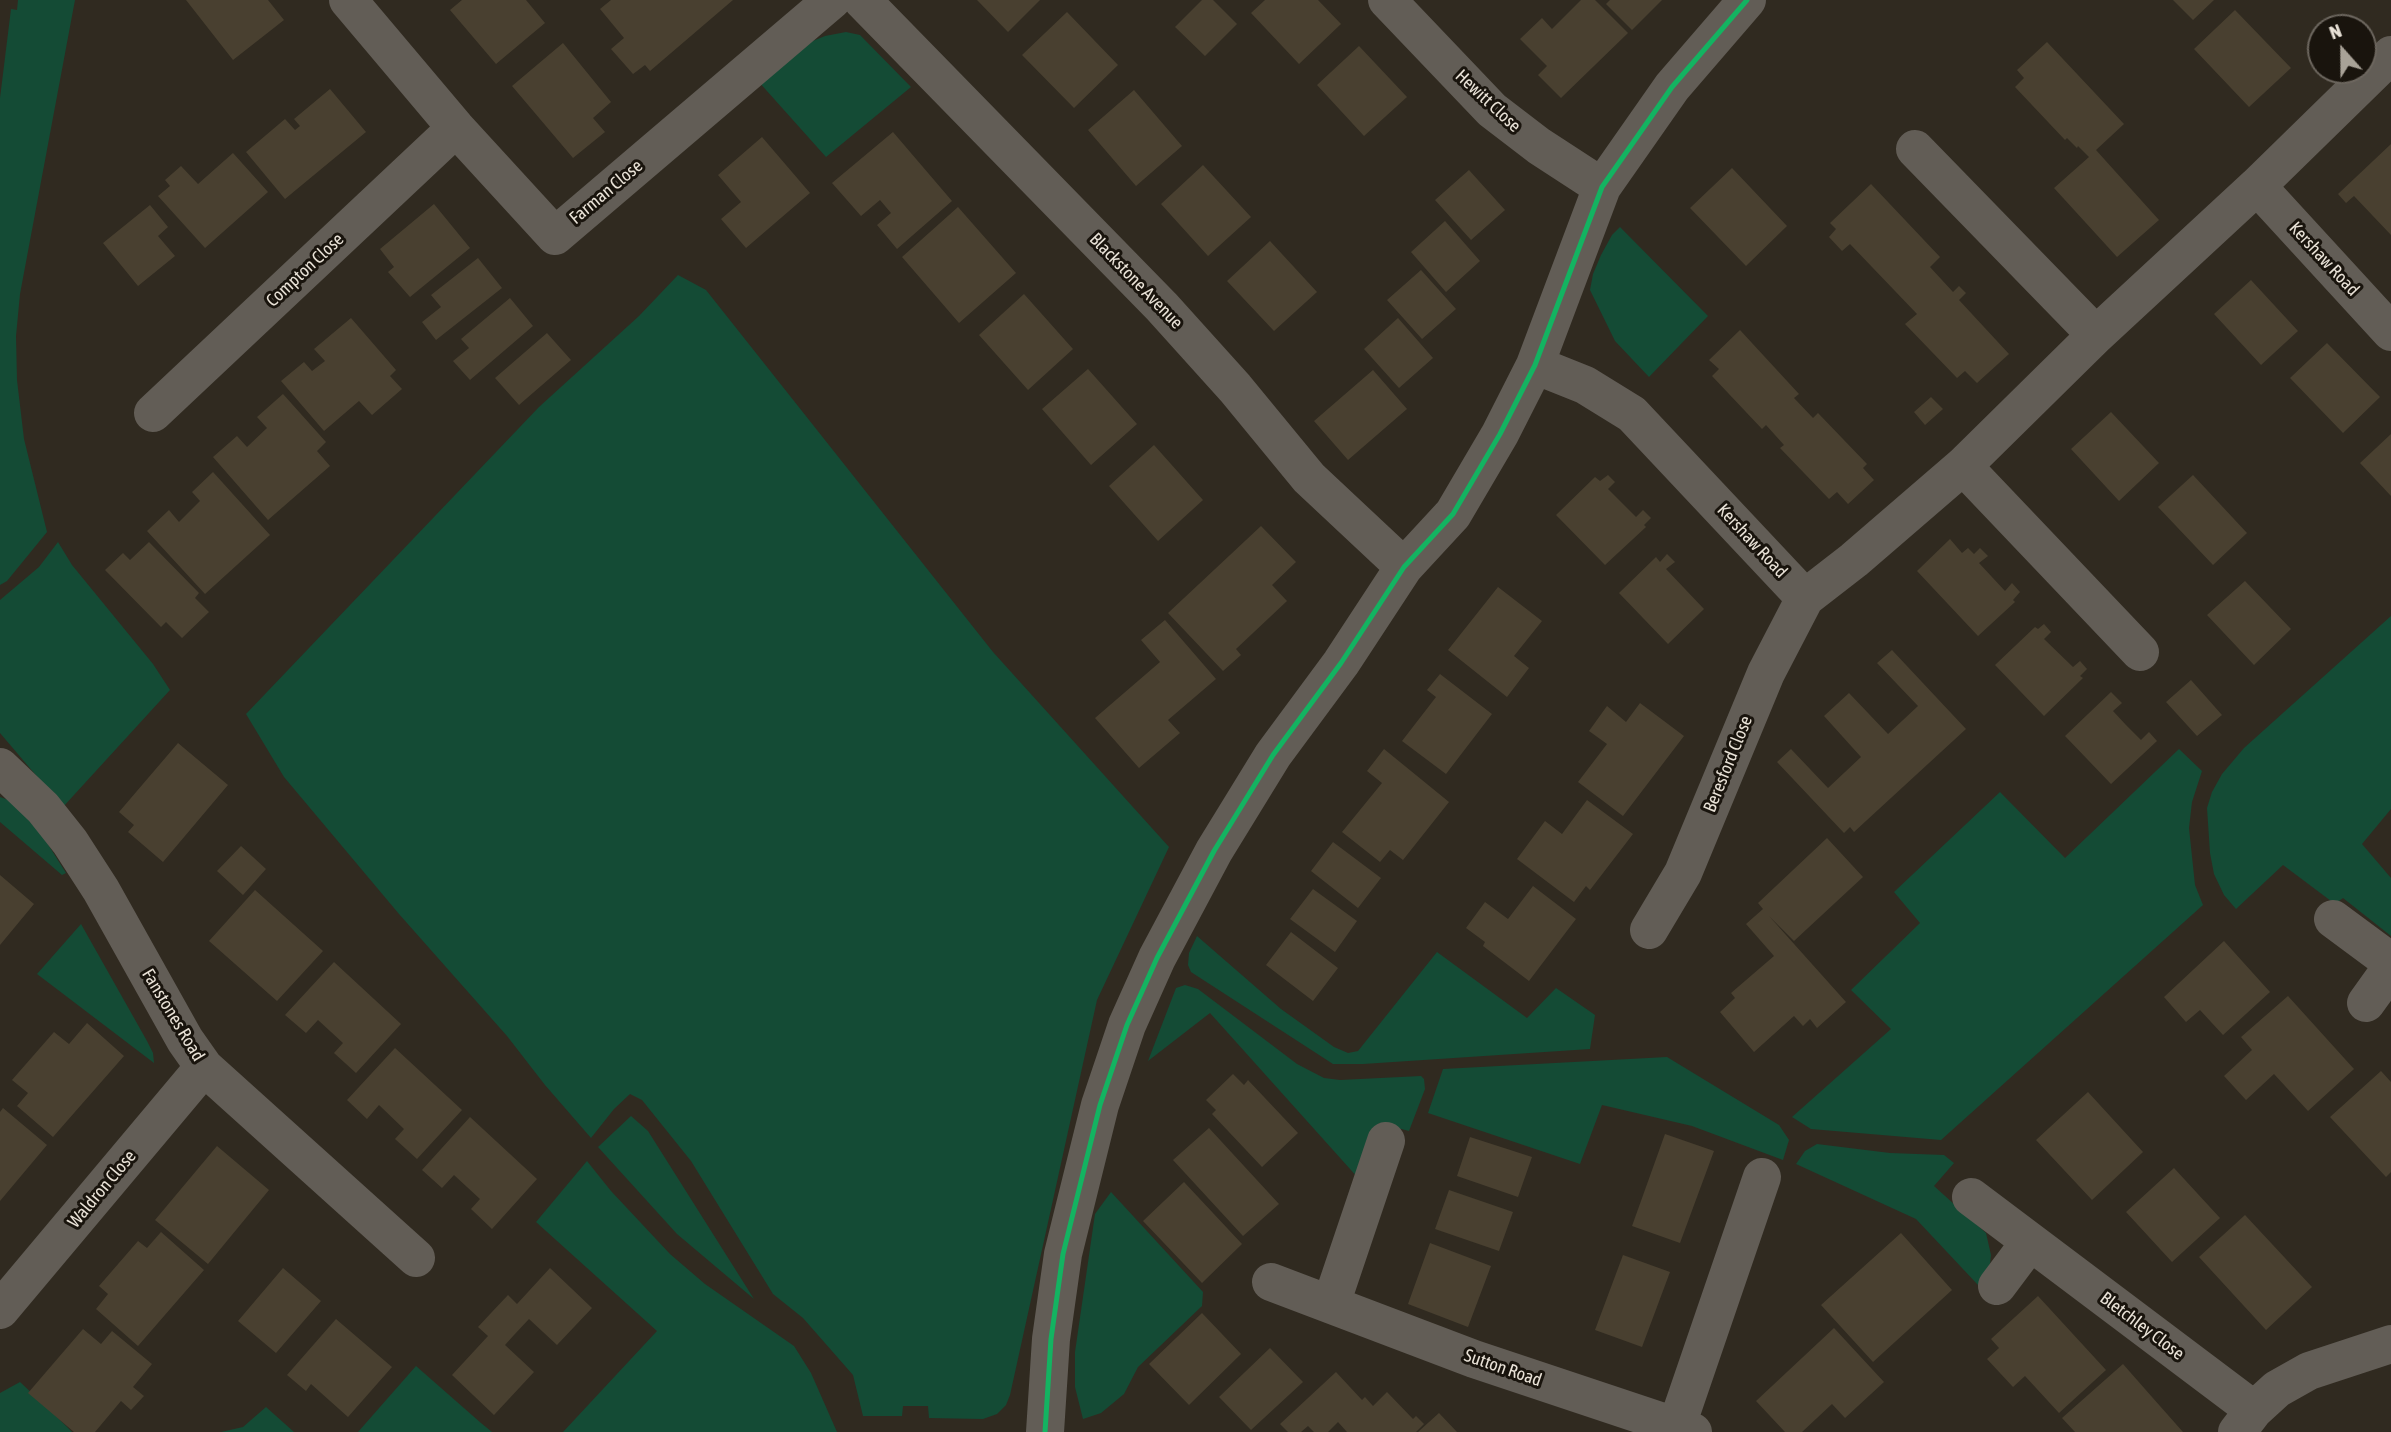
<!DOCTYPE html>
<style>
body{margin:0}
#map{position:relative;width:2391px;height:1432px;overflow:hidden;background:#302a20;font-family:"Asap Condensed",sans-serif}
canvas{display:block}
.north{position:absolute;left:2307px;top:14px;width:70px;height:70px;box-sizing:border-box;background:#19140d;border:2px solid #6c665e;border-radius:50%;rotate:339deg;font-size:19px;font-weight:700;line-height:28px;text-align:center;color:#e9e2d7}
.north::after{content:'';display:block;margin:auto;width:24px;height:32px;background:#a8a297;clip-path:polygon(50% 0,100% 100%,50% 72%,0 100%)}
</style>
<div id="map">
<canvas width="2391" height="1432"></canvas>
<div class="north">N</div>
</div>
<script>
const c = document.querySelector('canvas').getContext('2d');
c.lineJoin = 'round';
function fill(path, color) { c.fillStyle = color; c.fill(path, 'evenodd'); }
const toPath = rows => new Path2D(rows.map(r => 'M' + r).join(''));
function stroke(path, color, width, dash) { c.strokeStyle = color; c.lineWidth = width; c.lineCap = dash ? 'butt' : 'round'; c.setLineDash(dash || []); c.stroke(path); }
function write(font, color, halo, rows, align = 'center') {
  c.font = font + ' "Asap Condensed",sans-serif'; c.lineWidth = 6; c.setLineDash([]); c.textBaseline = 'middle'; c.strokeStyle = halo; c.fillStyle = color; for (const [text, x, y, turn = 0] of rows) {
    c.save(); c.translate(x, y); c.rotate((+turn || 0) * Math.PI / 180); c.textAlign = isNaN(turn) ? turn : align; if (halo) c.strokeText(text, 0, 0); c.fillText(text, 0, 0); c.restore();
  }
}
fill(toPath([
 [18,0,75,0,20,294,16,336,17,380,24,439,47,532,7,581,0,585,0,98,11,9,17,10],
 [846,32,860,35,911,87,826,157,758,81,803,45,825,36],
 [1620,227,1708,316,1649,377,1615,341,1590,290,1593,274,1601,255,1612,235],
 [678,275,706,290,993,652,1169,847,1097,1000,1010,1395,1006,1405,997,1414,983,1419,929,1418,928,1406,903,1406,902,1416,863,1416,853,1375,803,1318,773,1294,691,1161,642,1100,630,1094,614,1109,591,1138,545,1085,507,1036,399,914,284,777,246,714,539,407,639,316],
 [58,542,72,565,153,664,170,690,63,807,0,733,0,600,39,567],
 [2391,616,2391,809,2362,844,2391,878,2391,936,2343,898,2335,904,2283,865,2236,909,2224,895,2214,874,2210,853,2207,808,2212,792,2222,774,2244,748],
 [2179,749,2202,771,2192,802,2189,828,2195,885,2203,905,1941,1140,1811,1129,1792,1117,1891,1029,1851,990,1920,923,1894,892,2000,792,2065,858],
 [0,797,14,802,44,838,66,873,62,875,0,822],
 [81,924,147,1041,153,1053,154,1063,37,974],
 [1197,936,1281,1009,1334,1047,1348,1053,1358,1051,1437,952,1527,1018,1556,988,1595,1015,1590,1049,1363,1064,1333,1064,1191,972,1188,965,1189,953],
 [1185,985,1198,989,1297,1064,1324,1078,1340,1080,1421,1076,1424,1079,1425,1089,1409,1131,1379,1123,1359,1179,1210,1013,1148,1061,1176,988],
 [1667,1057,1779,1125,1789,1140,1783,1160,1692,1126,1602,1105,1580,1164,1428,1113,1443,1069],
 [631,1116,648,1131,754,1299,677,1234,598,1147],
 [1817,1144,1890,1153,1944,1155,1954,1163,1934,1186,1986,1233,1991,1255,1990,1264,1978,1285,1916,1219,1796,1164,1805,1151],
 [587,1161,611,1191,670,1254,705,1284,794,1346,811,1373,837,1432,563,1432,657,1331,536,1222],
 [1111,1192,1203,1292,1202,1306,1138,1367,1124,1394,1101,1413,1083,1419,1075,1387,1075,1352,1095,1214],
 [416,1366,481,1423,492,1432,358,1432],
 [20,1382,53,1413,72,1432,0,1432,0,1393],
 [266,1407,294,1432,221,1432,243,1427]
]), '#144b35');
fill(toPath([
 [186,0,268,0,284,20,233,60],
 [462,0,526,0,545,23,496,64,450,10],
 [611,0,733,0,650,71,645,65,633,74,611,49,624,38,600,9],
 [977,0,1040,0,1008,32],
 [1202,0,1213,0,1237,24,1205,56,1175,27],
 [1265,0,1318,0,1341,24,1299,64,1251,13],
 [1581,0,1595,0,1628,33,1561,98,1538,75,1547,66,1520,39,1542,18,1552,29],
 [1610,0,1662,0,1632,30,1606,4],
 [2173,0,2214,0,2193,20],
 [2235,10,2291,68,2249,107,2194,49],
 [1067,12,1118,65,1074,108,1022,55],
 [2047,42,2124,124,2096,150,2159,220,2117,257,2054,188,2089,157,2078,146,2077,148,2067,138,2065,140,2015,87,2024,78,2017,70],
 [563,43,611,102,593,118,605,132,573,158,512,86],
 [1359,46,1407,97,1364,136,1317,85],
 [330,89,366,132,285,199,246,152,285,119,295,130,300,126,294,119],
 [1134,90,1182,146,1136,186,1088,130],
 [893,132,952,201,897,249,877,225,891,213,880,200,861,216,832,183],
 [762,137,810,193,746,248,721,219,741,202,718,175],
 [2391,144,2391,235,2354,196,2346,203,2338,194],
 [233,153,268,192,205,248,158,196,170,186,165,180,181,166,198,184],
 [1203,165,1251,217,1208,256,1161,204],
 [1732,168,1787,226,1746,266,1690,208],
 [1469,170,1505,210,1471,240,1435,200],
 [1871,184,1940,257,1930,267,1953,292,1959,286,1966,293,1959,300,2009,354,1977,383,1965,371,1957,378,1905,324,1917,314,1850,244,1842,251,1829,237,1836,229,1830,223],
 [434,204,470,248,410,297,388,272,394,267,380,249],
 [150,205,168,227,158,236,175,256,138,286,103,243],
 [958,207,1016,273,959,323,902,257],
 [1445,221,1480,261,1446,292,1411,252],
 [1270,241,1317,292,1274,331,1227,281],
 [478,258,502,288,436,340,422,322,441,307,431,295],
 [1421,270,1456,309,1422,339,1387,300],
 [2251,280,2298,331,2261,365,2214,314],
 [1024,294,1073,349,1028,390,979,335],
 [510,298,533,326,470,380,453,361,469,348,461,339],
 [351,318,396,370,390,376,402,389,372,415,359,401,324,431,281,381,304,362,312,371,325,361,314,349],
 [1398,318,1433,358,1399,388,1364,349],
 [1740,330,1799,394,1794,398,1813,418,1818,413,1867,464,1863,468,1874,480,1848,504,1837,492,1829,499,1780,448,1784,445,1766,425,1762,429,1712,376,1719,369,1709,360],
 [547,333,571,360,519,405,495,378],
 [2327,343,2380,397,2343,433,2290,378],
 [1088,369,1137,424,1091,465,1042,409],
 [1373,370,1407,409,1348,460,1314,421],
 [283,394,326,442,317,451,330,466,268,520,213,457,237,436,247,447,267,428,257,417],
 [1931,397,1943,409,1925,425,1914,412],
 [2111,412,2159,463,2119,501,2071,449],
 [2391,434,2391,496,2360,463],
 [1154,445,1203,500,1158,541,1109,486],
 [213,472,270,535,205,594,147,531,169,510,179,522,200,501,192,492],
 [1608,475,1615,482,1608,489,1636,517,1643,510,1651,518,1644,525,1646,527,1605,565,1556,515,1595,477,1600,481],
 [2193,475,2247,533,2213,565,2158,507],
 [1261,526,1296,562,1272,585,1287,601,1236,649,1241,655,1223,671,1168,613],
 [1950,539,1962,553,1968,548,1974,554,1980,548,1988,556,1979,563,2005,591,2012,583,2020,592,2013,600,2015,602,1978,636,1917,571],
 [149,542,199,593,195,598,209,612,182,638,166,622,161,627,105,570,123,553,130,560],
 [1667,554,1675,562,1666,569,1704,609,1668,644,1619,593,1656,557,1660,562],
 [2245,581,2291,629,2254,665,2207,615],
 [1498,587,1542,621,1514,656,1529,668,1507,697,1448,650],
 [1165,620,1216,679,1168,720,1180,733,1139,768,1095,718,1160,662,1141,640],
 [2044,624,2051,632,2044,639,2073,667,2080,661,2087,669,2080,676,2083,678,2044,716,1995,665,2035,627,2038,629],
 [1892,650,1966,729,1854,832,1850,827,1844,833,1777,762,1791,749,1828,788,1861,757,1824,716,1849,693,1888,734,1918,706,1877,663],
 [1440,674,1492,714,1446,774,1402,741,1436,697,1427,690],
 [2191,680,2222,715,2197,736,2166,702],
 [2111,692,2122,703,2113,711,2126,725,2141,740,2149,732,2157,741,2111,784,2065,736],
 [1640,703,1684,736,1623,816,1578,782,1607,744,1589,731,1607,706,1626,722],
 [178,743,228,785,163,862,128,832,134,825,119,812],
 [1384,749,1449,802,1403,860,1390,850,1380,862,1342,832,1382,783,1367,771],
 [1587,800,1633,834,1590,890,1586,886,1574,902,1517,859,1545,821,1562,834],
 [1827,838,1863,877,1794,941,1769,916,1846,1002,1817,1028,1810,1019,1803,1026,1794,1016,1754,1052,1720,1012,1735,998,1731,993,1774,956,1746,924,1763,909,1758,903],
 [1333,842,1381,878,1358,908,1311,871],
 [241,846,266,869,243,895,217,871],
 [0,875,34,904,0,945],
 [1533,886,1576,919,1529,981,1483,946,1485,942,1466,928,1485,902,1508,919],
 [1313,889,1357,921,1335,952,1290,919],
 [255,890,323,951,277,1001,209,941],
 [1291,932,1338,968,1313,1001,1266,965],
 [2224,941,2270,992,2223,1035,2200,1010,2186,1022,2164,997],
 [334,962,401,1024,356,1073,334,1053,343,1043,318,1020,306,1033,285,1015],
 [2288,996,2354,1069,2308,1111,2274,1074,2246,1100,2224,1076,2252,1050,2241,1037],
 [87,1023,124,1056,53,1137,17,1106,28,1093,12,1080,54,1032,69,1044],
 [395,1048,462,1110,417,1159,395,1139,404,1129,379,1105,367,1119,347,1100],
 [2381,1071,2391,1082,2391,1172,2386,1177,2330,1117],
 [1233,1074,1244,1085,1248,1080,1298,1133,1262,1167,1212,1114,1216,1110,1206,1100],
 [2088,1092,2143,1152,2092,1200,2036,1140],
 [3,1108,47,1145,0,1201,0,1112],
 [470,1117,537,1179,492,1229,471,1209,480,1199,454,1175,442,1188,422,1170],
 [1209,1128,1279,1204,1243,1236,1173,1160],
 [1665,1134,1714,1151,1680,1243,1632,1226],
 [1470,1137,1532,1157,1518,1197,1457,1176],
 [217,1146,269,1190,208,1264,155,1220],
 [2174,1168,2220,1218,2172,1262,2126,1212],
 [1184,1182,1242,1244,1202,1283,1143,1221],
 [1449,1190,1513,1212,1499,1251,1435,1229],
 [2245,1215,2312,1287,2266,1330,2199,1257],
 [161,1232,204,1270,138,1346,96,1309,108,1294,99,1286,138,1241,147,1248],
 [1901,1233,1952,1290,1873,1362,1821,1305],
 [1430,1243,1491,1266,1468,1327,1408,1304],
 [1623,1255,1670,1272,1642,1347,1595,1330],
 [283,1268,321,1301,276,1353,238,1321],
 [550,1268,592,1308,557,1345,529,1319,514,1335,505,1345,534,1372,494,1415,452,1375,488,1336,478,1327,491,1313,508,1295,517,1304],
 [2038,1296,2106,1370,2059,1413,2025,1376,2013,1387,1987,1359,1999,1348,1991,1339],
 [1202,1313,1241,1354,1189,1405,1149,1364],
 [336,1319,392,1367,348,1417,311,1384,306,1391,287,1375],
 [1834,1328,1884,1382,1845,1418,1832,1404,1802,1432,1785,1432,1756,1401],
 [83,1329,101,1344,112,1331,152,1364,133,1387,144,1396,131,1410,121,1401,95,1432,74,1432,28,1393],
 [1270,1348,1303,1382,1251,1430,1219,1397],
 [2123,1364,2152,1397,2183,1432,2075,1432,2062,1418],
 [1336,1372,1362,1400,1365,1397,1373,1406,1387,1392,1413,1419,1416,1416,1424,1424,1416,1432,1347,1432,1338,1422,1328,1432,1314,1432,1308,1426,1301,1432,1288,1432,1280,1424],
 [1439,1413,1457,1432,1418,1432]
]), '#494030');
stroke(toPath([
 [348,0,456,128,555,236,832,0],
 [862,0,1162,307,1235,388,1309,478,1404,567],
 [1387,0,1492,110,1539,146,1602,187],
 [1915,149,2096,335],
 [2257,186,2391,332],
 [1535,365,1585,385,1632,414,1805,598,1854,560,1963,466,2096,335,2257,186,2391,55],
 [153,413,456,128],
 [1963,466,2140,652],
 [0,767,43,808,70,842,101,890,185,1040,204,1067,416,1258],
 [2333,919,2391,962],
 [1649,930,1683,873,1766,673,1805,598],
 [2366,1003,2391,968],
 [1971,1197,2254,1410],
 [1271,1282,1474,1359,1693,1432],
 [1997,1286,2030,1242],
 [1331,1304,1386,1141],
 [0,1310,204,1067],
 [1677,1425,1762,1177],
 [1045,1432,1051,1339,1063,1254,1100,1105,1127,1025,1157,958,1214,851,1273,755,1341,663,1404,567,1453,514,1500,434,1535,365,1602,187,1672,87,1747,0],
 [2237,1432,2254,1410,2277,1389,2309,1371,2391,1344]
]), '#625d56', 38);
stroke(toPath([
 [1045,1432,1051,1339,1063,1254,1100,1105,1127,1025,1157,958,1214,851,1273,755,1341,663,1404,567,1453,514,1500,434,1535,365,1602,187,1672,87,1747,0]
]), '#13b361', 5);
write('18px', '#e9e2d7', '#19140d', [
 ["Hewitt Close",1488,101,43],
 ["Farman Close",606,192,-40],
 ["Kershaw Road",2324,259,47],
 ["Compton Close",305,270,-43],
 ["Blackstone Avenue",1136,281,46],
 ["Kershaw Road",1752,541,47],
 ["Beresford Close",1728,764,-68],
 ["Fanstones Road",173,1015,59],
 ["Waldron Close",102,1189,-50],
 ["Bletchley Close",2142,1326,37],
 ["Sutton Road",1503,1368,19]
]);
</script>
